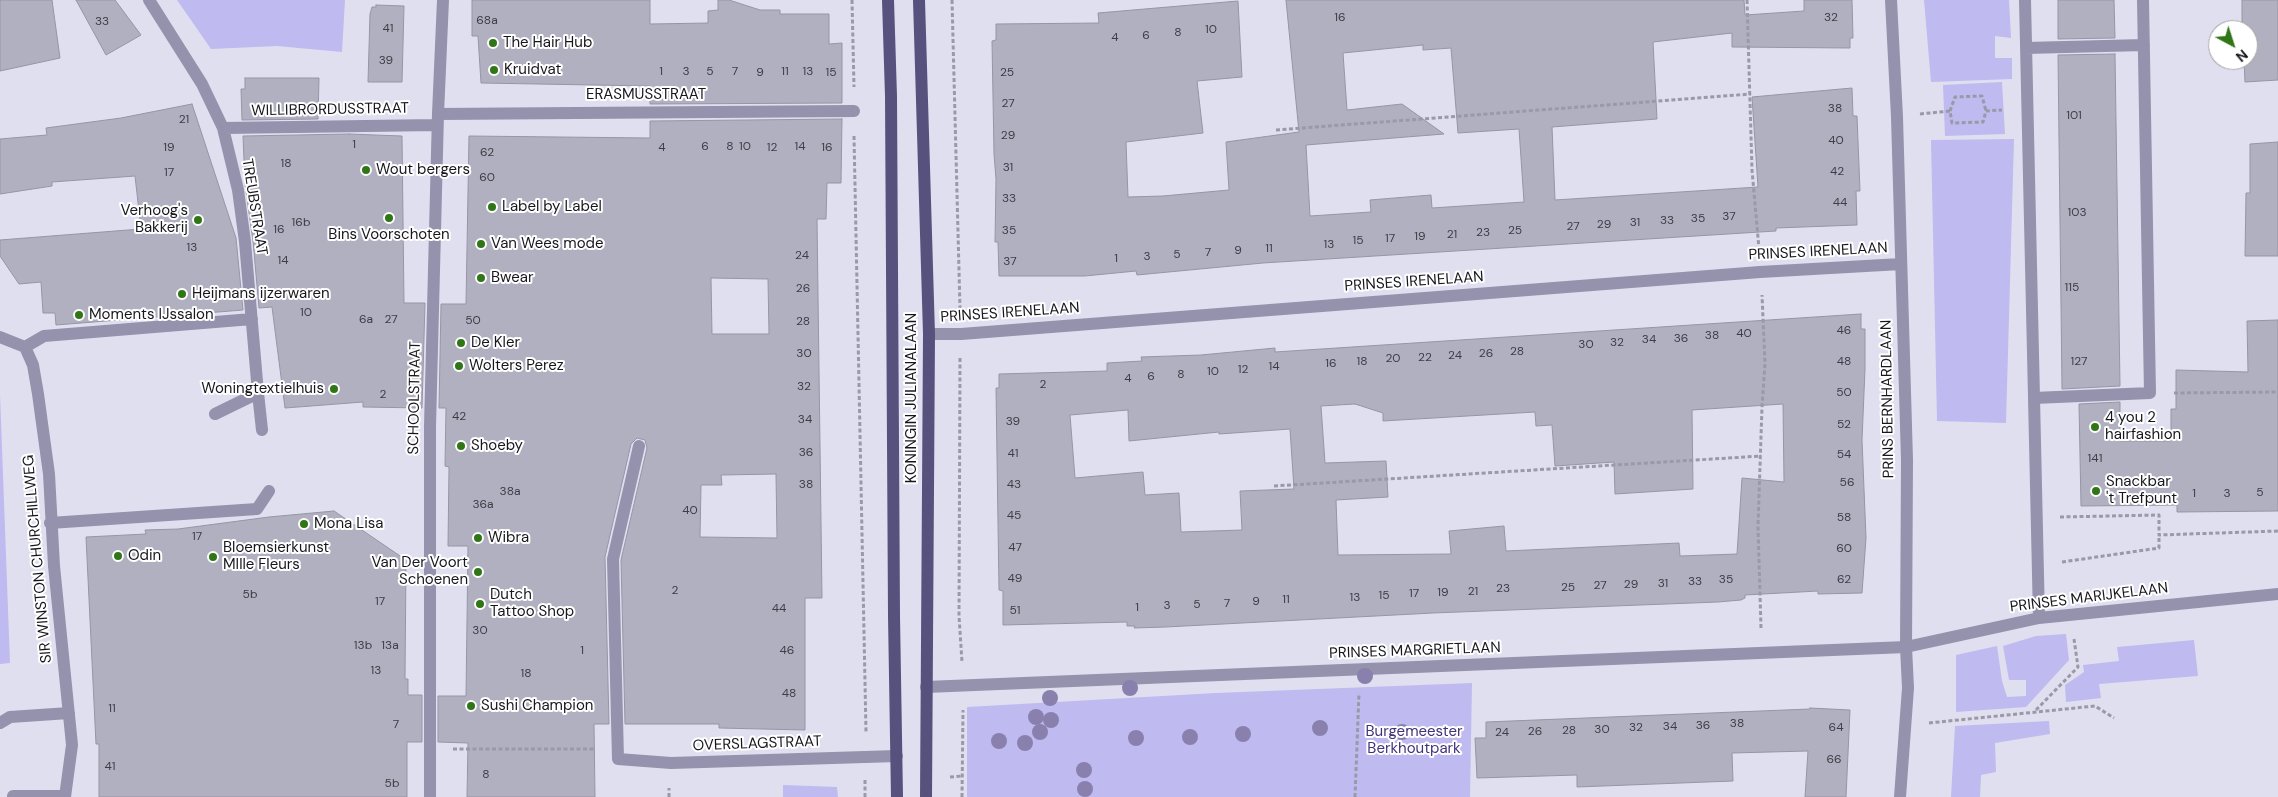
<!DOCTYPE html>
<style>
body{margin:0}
#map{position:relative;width:2278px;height:797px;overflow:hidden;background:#e0dff0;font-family:"DM Sans",sans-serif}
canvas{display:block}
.north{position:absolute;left:2208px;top:20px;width:50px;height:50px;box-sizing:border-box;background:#fff;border:1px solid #a2a2a4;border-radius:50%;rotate:140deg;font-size:14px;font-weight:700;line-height:20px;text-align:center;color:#17161c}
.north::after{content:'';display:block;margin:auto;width:18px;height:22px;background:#307516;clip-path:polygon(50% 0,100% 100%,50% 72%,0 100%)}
</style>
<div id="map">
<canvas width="2278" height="797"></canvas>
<div class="north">N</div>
</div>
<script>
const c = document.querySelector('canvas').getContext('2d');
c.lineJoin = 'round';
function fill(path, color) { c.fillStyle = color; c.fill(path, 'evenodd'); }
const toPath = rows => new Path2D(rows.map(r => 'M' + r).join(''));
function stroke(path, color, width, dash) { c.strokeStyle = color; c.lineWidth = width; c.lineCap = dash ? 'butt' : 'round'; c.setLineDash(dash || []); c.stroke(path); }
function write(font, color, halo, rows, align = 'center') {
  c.font = font + ' "DM Sans",sans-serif'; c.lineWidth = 4; c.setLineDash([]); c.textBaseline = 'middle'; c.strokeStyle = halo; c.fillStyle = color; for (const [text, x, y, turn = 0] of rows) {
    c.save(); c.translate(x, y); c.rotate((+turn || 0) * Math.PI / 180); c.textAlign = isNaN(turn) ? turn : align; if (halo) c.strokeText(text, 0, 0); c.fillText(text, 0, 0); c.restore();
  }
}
fill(toPath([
 [177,0,345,0,342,52,277,46,211,49],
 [1924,0,2009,0,2011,38,1995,36,1995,58,2012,58,2012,79,1931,82],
 [2002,82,2005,134,1945,136,1943,85],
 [2014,139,2006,423,1937,421,1931,140],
 [0,394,10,663,0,664],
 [2066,634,2069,660,2026,707,1956,712,1956,655,1997,646,2002,681,2007,697,2026,696,2026,680,2009,680,2003,646,2036,636],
 [2194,640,2198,676,2099,684,2101,698,2066,702,2065,685,2084,672,2083,665,2119,661,2117,647],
 [1472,683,1470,797,967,797,967,707,1216,693],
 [2049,721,2050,734,1995,743,1996,772,1981,775,1980,797,1951,797,1955,726],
 [783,785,837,787,838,797,783,797]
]), '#bfbaef');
const building = toPath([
 [0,0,52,0,60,58,0,71,0,0],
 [76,0,115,0,141,35,106,55,76,0],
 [472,0,650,0,650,24,708,23,708,11,718,10,718,0,729,0,760,10,780,10,780,14,829,14,829,44,842,43,842,103,650,104,650,86,481,83,478,36,472,36,472,0],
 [1286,0,1744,0,1745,15,1804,11,1804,0,1852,0,1853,38,1850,38,1850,48,1732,47,1732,33,1653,42,1657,119,1552,127,1555,200,1758,187,1752,97,1852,88,1853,116,1857,116,1860,191,1856,191,1857,225,1776,228,1776,231,1263,263,1137,275,1136,271,1085,276,999,276,998,242,995,242,996,179,994,154,992,41,996,40,996,24,1099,23,1098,13,1238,1,1242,77,1197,81,1203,133,1126,142,1128,197,1163,196,1229,190,1226,142,1299,132,1286,0],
 [1423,45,1423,50,1451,48,1458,133,1519,129,1524,202,1432,208,1431,195,1370,200,1371,212,1310,216,1306,145,1444,134,1402,104,1347,110,1343,53,1423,45],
 [2058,0,2114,0,2115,38,2058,39,2058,0],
 [2242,0,2278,0,2278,80,2245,82,2244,60,2248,60,2248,30,2242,30,2242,0],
 [376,5,404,6,402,82,368,82,370,14,372,7,376,7,376,5],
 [2115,54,2120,386,2062,389,2058,55,2115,54],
 [245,78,319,78,318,119,242,120,241,89,245,89,245,78],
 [192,104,236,238,243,310,56,325,55,313,43,313,41,282,19,284,0,256,0,240,141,229,135,176,52,182,52,186,0,194,0,139,47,135,46,128,121,118,192,104],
 [842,119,841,183,827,183,826,219,817,219,822,598,805,598,805,730,719,728,719,724,625,724,621,560,647,448,645,440,637,438,631,444,605,557,609,724,594,724,595,797,467,797,468,743,438,742,438,696,466,696,468,546,448,546,449,467,445,466,446,408,439,408,441,304,466,304,469,136,650,138,650,121,842,119],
 [711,278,768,279,769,334,712,334,711,278],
 [776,474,777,538,700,537,701,485,722,485,721,475,776,474],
 [349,134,402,136,404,303,425,303,422,408,363,407,363,402,285,408,272,307,259,308,253,241,245,184,243,136,349,134],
 [2278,142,2278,256,2245,256,2246,193,2250,193,2250,144,2278,142],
 [1861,314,1861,329,1865,329,1865,369,1862,440,1866,538,1862,593,1818,594,1818,591,1745,595,1745,598,1741,600,1718,602,1433,613,1166,627,1134,628,1135,626,1127,626,1127,622,1003,625,1003,591,999,590,997,456,996,388,999,388,999,374,1107,371,1107,363,1142,361,1141,357,1201,355,1275,348,1275,352,1861,314],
 [1355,404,1383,413,1383,421,1535,412,1536,426,1552,425,1555,466,1614,462,1615,494,1693,489,1692,410,1783,404,1784,482,1742,478,1737,554,1680,556,1679,543,1506,551,1504,526,1449,531,1451,554,1338,555,1336,500,1388,497,1386,461,1325,463,1321,406,1355,404],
 [1128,410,1129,441,1219,432,1219,434,1290,429,1294,489,1240,491,1242,530,1181,532,1179,493,1145,495,1143,472,1075,478,1070,415,1128,410],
 [2278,320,2278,511,2177,512,2177,505,2081,506,2079,404,2120,402,2120,441,2171,441,2171,409,2176,409,2176,370,2248,372,2247,321,2278,320],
 [334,511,406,560,405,679,408,679,408,695,422,695,422,742,407,742,407,797,99,797,99,744,96,744,86,537,146,534,145,530,178,529,269,517,334,511],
 [1810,708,1850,710,1846,797,1805,797,1808,751,1732,753,1733,781,1577,787,1577,775,1477,778,1475,738,1486,738,1486,722,1810,709,1810,708]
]);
fill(building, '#b1b0c0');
stroke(building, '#9695a5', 1);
stroke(toPath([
 [852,0,854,87],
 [952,0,960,309],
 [1747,0,1752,170,1759,249],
 [1950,111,1955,97,1982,96,1986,111],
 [1920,114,1950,111,1952,123,1983,122,1986,111,2002,110],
 [1276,130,1751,94],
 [854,136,866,732],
 [960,358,959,616,962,662],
 [2174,393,2278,392],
 [1274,486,1761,456],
 [2060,517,2159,515,2159,535,2278,531],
 [2062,562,2159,548,2159,535],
 [1761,628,1758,526,1762,407,1765,364,1762,295],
 [2036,710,2078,667,2074,639],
 [1929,723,2095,706,2114,718],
 [453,749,595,749],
 [950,777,962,776],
 [669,797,669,788],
 [865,797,865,780],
 [962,797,963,710],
 [1355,797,1359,693]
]), '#9a99a7', 3, [4, 2.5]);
stroke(toPath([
 [149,0,202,84,223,128,238,190,245,242,258,393,215,414],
 [1891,0,1897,117,1907,460,1906,647,1908,688,1900,797],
 [2025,0,2039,618],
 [2026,48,2144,45],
 [438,114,854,111],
 [223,128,437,125],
 [929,334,961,334,1760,272,1901,264],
 [0,337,25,347,33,365,38,394,49,474,54,566,72,745,65,797],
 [25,347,44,336,252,319],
 [258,393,262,430],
 [2034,398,2150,393,2143,0],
 [639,446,613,559,618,759,671,763,897,756],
 [50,523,257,509,269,491],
 [926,687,1906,647,2039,618,2278,594],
 [0,723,10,717,69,713],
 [13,796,65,796],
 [430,797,430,426,438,114,443,0]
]), '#9492ac', 12);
stroke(toPath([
 [888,0,891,96,894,616,897,797],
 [919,0,929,334,926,797]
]), '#57517d', 12);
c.fillStyle = '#8980ae';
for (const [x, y] of [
 [1365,676],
 [1130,688],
 [1050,698],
 [1036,717],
 [1051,720],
 [1320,728],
 [1040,732],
 [1402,732],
 [1243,734],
 [1190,737],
 [1136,738],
 [999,741],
 [1025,743],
 [1084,770],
 [1085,789]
]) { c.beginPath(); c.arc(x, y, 8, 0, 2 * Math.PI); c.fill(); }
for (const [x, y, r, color] of [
 [493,43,5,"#307516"],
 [494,70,5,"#307516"],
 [366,170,5,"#307516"],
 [492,207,5,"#307516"],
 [389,218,5,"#307516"],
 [198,220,5,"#307516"],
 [481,244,5,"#307516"],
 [481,278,5,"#307516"],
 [182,294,5,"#307516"],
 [79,315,5,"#307516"],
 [461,343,5,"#307516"],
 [459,366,5,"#307516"],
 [334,389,5,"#307516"],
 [2095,427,5,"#307516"],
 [461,446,5,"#307516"],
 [2096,491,5,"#307516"],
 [304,524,5,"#307516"],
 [478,538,5,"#307516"],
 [118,556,5,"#307516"],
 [213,557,5,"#307516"],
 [478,572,5,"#307516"],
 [480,604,5,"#307516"],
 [471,706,5,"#307516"]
]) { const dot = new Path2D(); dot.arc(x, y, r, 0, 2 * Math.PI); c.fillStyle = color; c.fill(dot); stroke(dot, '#fff', 2); }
write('12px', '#3e3c45', null, [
 ["16",1340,18],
 ["32",1831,18],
 ["68a",487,21],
 ["33",102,22],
 ["41",388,29],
 ["10",1211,30],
 ["8",1178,33],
 ["6",1146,36],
 ["4",1115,38],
 ["39",386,61],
 ["1",661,72],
 ["3",686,72],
 ["5",710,72],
 ["7",735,72],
 ["11",785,72],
 ["13",808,72],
 ["9",760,73],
 ["15",831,73],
 ["25",1007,73],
 ["27",1008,104],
 ["38",1835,109],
 ["101",2074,116],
 ["21",184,120],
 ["29",1008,136],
 ["40",1836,141],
 ["1",354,145],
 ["6",705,147],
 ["8",730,147],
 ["10",745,147],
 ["14",800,147],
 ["19",169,148],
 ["4",662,148],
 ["12",772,148],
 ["16",827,148],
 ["62",487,153],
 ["18",286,164],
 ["31",1008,168],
 ["42",1837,172],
 ["17",169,173],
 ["60",487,178],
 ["33",1009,199],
 ["44",1840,203],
 ["103",2077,213],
 ["37",1729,217],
 ["35",1698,219],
 ["33",1667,221],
 ["16b",301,223],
 ["31",1635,223],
 ["29",1604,225],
 ["27",1573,227],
 ["16",279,230],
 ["35",1009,231],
 ["25",1515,231],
 ["23",1483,233],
 ["21",1452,235],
 ["19",1420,237],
 ["17",1390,239],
 ["15",1358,241],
 ["13",1329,245],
 ["13",192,248],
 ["11",1269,249],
 ["9",1238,251],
 ["7",1208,253],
 ["5",1177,255],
 ["24",802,256],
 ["3",1147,257],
 ["1",1116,259],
 ["14",283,261],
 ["37",1010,262],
 ["115",2072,288],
 ["26",803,289],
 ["10",306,313],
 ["6a",366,320],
 ["27",391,320],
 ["50",473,321],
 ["28",803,322],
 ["46",1844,331],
 ["40",1744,334],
 ["38",1712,336],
 ["36",1681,339],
 ["34",1649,340],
 ["32",1617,343],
 ["30",1586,345],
 ["28",1517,352],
 ["30",804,354],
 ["26",1486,354],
 ["24",1455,356],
 ["22",1425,358],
 ["20",1393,359],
 ["18",1362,362],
 ["48",1844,362],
 ["127",2079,362],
 ["16",1331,364],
 ["14",1274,367],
 ["12",1243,370],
 ["10",1213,372],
 ["8",1181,375],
 ["6",1151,377],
 ["4",1128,379],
 ["2",1043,385],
 ["32",804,387],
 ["50",1844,393],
 ["2",383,395],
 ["42",459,417],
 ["34",805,420],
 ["39",1013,422],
 ["52",1844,425],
 ["36",806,453],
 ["41",1013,454],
 ["54",1844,455],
 ["141",2095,459],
 ["56",1847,483],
 ["38",806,485],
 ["43",1014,485],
 ["38a",510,492],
 ["5",2260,493],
 ["1",2194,494],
 ["3",2227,494],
 ["36a",483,505],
 ["40",690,511],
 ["45",1014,516],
 ["58",1844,518],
 ["17",197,537],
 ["47",1015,548],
 ["60",1844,549],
 ["49",1015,579],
 ["35",1726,580],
 ["62",1844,580],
 ["33",1695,582],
 ["31",1663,584],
 ["29",1631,585],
 ["27",1600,586],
 ["25",1568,588],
 ["23",1503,589],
 ["2",675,591],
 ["21",1473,592],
 ["19",1443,593],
 ["17",1414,594],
 ["5b",250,595],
 ["15",1384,596],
 ["13",1355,598],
 ["11",1286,600],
 ["17",380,602],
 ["9",1256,602],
 ["7",1227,604],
 ["5",1197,605],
 ["3",1167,606],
 ["1",1137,608],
 ["44",779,609],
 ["51",1015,611],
 ["30",480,631],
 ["13b",363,646],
 ["13a",390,646],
 ["1",582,651],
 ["46",787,651],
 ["13",376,671],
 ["18",526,674],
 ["48",789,694],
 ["11",112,709],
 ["38",1737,724],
 ["7",396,725],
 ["36",1703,726],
 ["34",1670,727],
 ["32",1636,728],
 ["64",1836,728],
 ["30",1602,730],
 ["28",1569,731],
 ["26",1535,732],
 ["24",1502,733],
 ["66",1834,760],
 ["41",110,767],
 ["8",486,775],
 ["5b",392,784]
]);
write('15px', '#17161c', '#fff', [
 ["The Hair Hub",503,43],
 ["Kruidvat",504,70],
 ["Wout bergers",376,170],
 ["Label by Label",502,207],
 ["Verhoog's",188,211,"right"],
 ["Bakkerij",188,228,"right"],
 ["Bins Voorschoten",389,235,"center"],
 ["Van Wees mode",491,244],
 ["Bwear",491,278],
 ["Heijmans ijzerwaren",192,294],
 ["Moments IJssalon",89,315],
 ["De Kler",471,343],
 ["Wolters Perez",469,366],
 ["Woningtextielhuis",324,389,"right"],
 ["4 you 2",2105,418],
 ["hairfashion",2105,435],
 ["Shoeby",471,446],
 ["Snackbar",2106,482],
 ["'t Trefpunt",2106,499],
 ["Mona Lisa",314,524],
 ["Wibra",488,538],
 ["Bloemsierkunst",223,548],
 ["MIlle Fleurs",223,565],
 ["Odin",128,556],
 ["Van Der Voort",468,563,"right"],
 ["Schoenen",468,580,"right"],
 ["Dutch",490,595],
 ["Tattoo Shop",490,612],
 ["Sushi Champion",481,706]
], 'left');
write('15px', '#17161c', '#fff', [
 ["ERASMUSSTRAAT",646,95],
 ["WILLIBRORDUSSTRAAT",330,110,-1],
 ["TREUBSTRAAT",254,207,81],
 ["PRINSES IRENELAAN",1818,252,-3],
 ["PRINSES IRENELAAN",1414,282,-4],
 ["PRINSES IRENELAAN",1010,313,-4],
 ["SCHOOLSTRAAT",415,398,-89],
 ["KONINGIN JULIANALAAN",912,398,-90],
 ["PRINS BERNHARDLAAN",1888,399,-91],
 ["SIR WINSTON CHURCHILLWEG",38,559,-95],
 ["PRINSES MARIJKELAAN",2089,598,-7],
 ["PRINSES MARGRIETLAAN",1415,651,-2],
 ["OVERSLAGSTRAAT",757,744,-2]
]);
write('15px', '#413378', '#fff', [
 ["Burgemeester",1414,732],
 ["Berkhoutpark",1414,749]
]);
</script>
